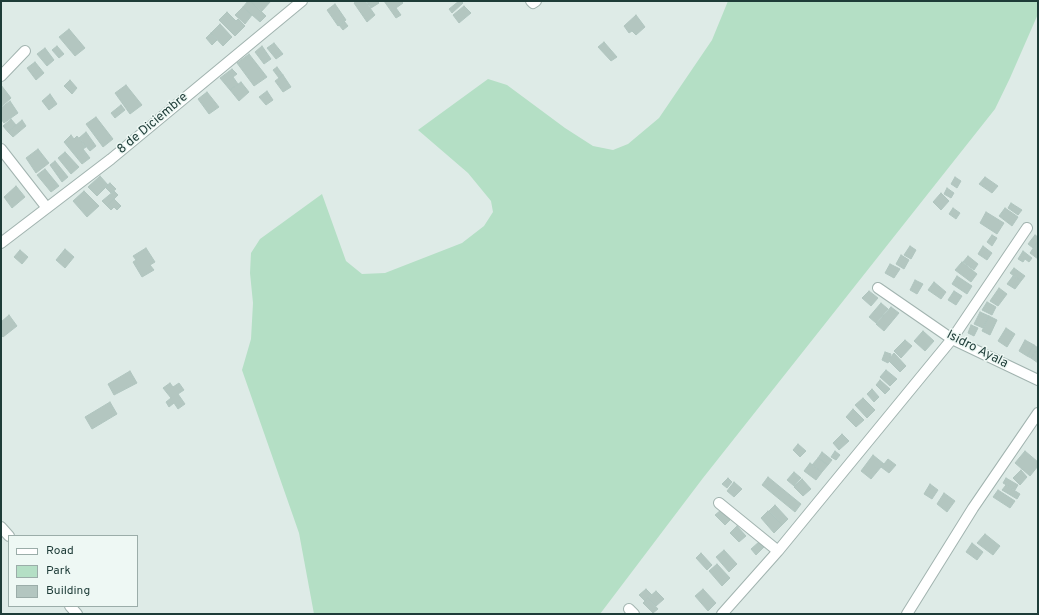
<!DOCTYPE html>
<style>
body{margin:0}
#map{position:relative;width:1039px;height:615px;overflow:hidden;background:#deebe7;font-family:Overpass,sans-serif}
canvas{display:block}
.frame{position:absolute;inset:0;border:2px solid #1e3c38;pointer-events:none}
.legend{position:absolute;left:8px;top:535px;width:130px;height:72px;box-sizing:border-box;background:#eef8f4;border:1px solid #9bada9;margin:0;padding:5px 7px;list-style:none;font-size:12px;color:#1e3c38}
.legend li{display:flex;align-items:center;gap:8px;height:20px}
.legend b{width:20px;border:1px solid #9bada9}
</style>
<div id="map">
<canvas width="1039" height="615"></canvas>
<div class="frame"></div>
<ul class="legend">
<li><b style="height:5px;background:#fff"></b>Road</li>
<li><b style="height:11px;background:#b4dfc5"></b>Park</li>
<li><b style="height:11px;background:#b3c6c0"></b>Building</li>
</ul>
</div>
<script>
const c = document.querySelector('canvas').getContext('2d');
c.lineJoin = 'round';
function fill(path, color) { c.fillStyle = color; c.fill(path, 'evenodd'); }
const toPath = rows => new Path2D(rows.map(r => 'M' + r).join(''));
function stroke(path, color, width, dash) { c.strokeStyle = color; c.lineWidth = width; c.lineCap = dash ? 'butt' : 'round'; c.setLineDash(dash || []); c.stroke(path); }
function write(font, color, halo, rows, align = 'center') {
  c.font = font + ' Overpass,sans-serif'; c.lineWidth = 3; c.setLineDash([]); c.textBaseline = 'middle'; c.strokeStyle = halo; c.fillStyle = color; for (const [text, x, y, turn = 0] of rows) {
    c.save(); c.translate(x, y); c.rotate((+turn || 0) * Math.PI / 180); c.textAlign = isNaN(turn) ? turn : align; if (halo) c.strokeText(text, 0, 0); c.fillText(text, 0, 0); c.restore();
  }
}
fill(toPath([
 [728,1,1038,1,1038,14,1010,78,995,109,703,478,600,614,314,614,299,533,242,370,251,339,253,303,250,273,251,253,260,239,322,194,346,261,362,274,385,273,462,243,484,226,493,212,491,201,468,173,418,130,488,79,507,85,565,128,593,146,613,150,628,144,659,118,712,40]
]), '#b4dfc5');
const building = toPath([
 [248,1,250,1,266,16,260,22,243,7,248,1],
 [250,1,271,1,261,12,250,1],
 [357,1,365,1,375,15,367,22,354,3,357,1],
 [366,1,377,1,379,3,371,8,366,1],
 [384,1,401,1,403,3,396,8,401,15,396,18,384,1],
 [459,1,461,1,463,3,452,13,449,9,459,1],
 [335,4,346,20,338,26,327,10,335,4],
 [464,6,471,13,459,23,453,15,464,6],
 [243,7,252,15,245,24,235,15,243,7],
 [227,12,236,21,238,19,245,26,235,36,219,20,227,12],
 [636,15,645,27,636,35,632,31,629,33,624,26,636,15],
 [344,21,348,26,343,30,339,25,344,21],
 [220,24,232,37,223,46,211,33,220,24],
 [69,29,85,48,75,56,59,37,69,29],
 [211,33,217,40,212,45,206,38,211,33],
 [604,42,617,57,611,61,598,47,604,42],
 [274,43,283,54,276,59,267,48,274,43],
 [57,46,64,54,59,58,52,50,57,46],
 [262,46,271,59,264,64,255,52,262,46],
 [45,48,54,60,47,66,37,54,45,48],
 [249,54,267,77,254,86,237,63,249,54],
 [35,62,44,73,36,80,27,68,35,62],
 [277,67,283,75,279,78,273,70,277,67],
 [232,69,237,74,233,77,238,84,230,90,220,78,232,69],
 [283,75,291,87,283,92,275,81,283,75],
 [70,80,77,88,72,94,64,86,70,80],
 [241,82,249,92,239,101,230,90,241,82],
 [1,85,11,98,1,107,1,85],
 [126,85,142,105,130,114,115,93,126,85],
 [267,91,273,100,266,105,259,97,267,91],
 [207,92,219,107,209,114,198,99,207,92],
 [50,94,57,104,49,110,42,101,50,94],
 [10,101,18,113,4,123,1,119,1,108,10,101],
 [121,105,125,110,115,118,111,113,121,105],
 [96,117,113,139,103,147,86,124,96,117],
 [11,119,16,125,8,132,3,126,11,119],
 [22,120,26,126,13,137,8,132,22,120],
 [86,132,96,146,90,151,79,138,86,132],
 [71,135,74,139,77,136,86,147,83,149,90,158,82,164,64,142,71,135],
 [38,149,49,163,36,173,26,158,38,149],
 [65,152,79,167,71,174,58,158,65,152],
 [55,161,68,177,62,182,50,165,55,161],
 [45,169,59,186,51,192,37,175,45,169],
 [100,176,108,185,97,196,88,187,100,176],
 [955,177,961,181,957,188,951,184,955,177],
 [985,177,998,186,992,193,979,184,985,177],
 [110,183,116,189,111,193,105,187,110,183],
 [16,186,25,197,12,208,4,197,16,186],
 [947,188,954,193,951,198,944,194,947,188],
 [84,191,99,206,87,217,73,201,84,191],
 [114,191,118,195,107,206,102,201,114,191],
 [941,193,949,201,941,210,933,202,941,193],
 [114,199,121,206,117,210,114,207,111,210,107,206,114,199],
 [1011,203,1022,210,1018,215,1008,208,1011,203],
 [953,208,960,213,956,219,949,214,953,208],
 [1005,208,1018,217,1012,226,999,216,1005,208],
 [986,212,1004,223,997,234,980,223,986,212],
 [992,235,997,238,992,246,987,242,992,235],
 [1035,235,1038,237,1038,241,1033,248,1028,244,1035,235],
 [1038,241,1038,259,1030,253,1038,241],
 [910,246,916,250,911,259,904,255,910,246],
 [983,246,992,253,987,260,978,254,983,246],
 [146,248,155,262,150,265,154,270,142,277,133,262,136,260,133,256,146,248],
 [65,249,74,257,65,268,56,260,65,249],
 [20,250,28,257,22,264,14,257,20,250],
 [1023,251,1032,258,1029,262,1025,259,1023,262,1018,259,1023,251],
 [901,255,909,260,904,269,896,264,901,255],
 [968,256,978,264,974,270,963,262,968,256],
 [962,262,977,274,971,282,955,270,962,262],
 [890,264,900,269,894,278,885,273,890,264],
 [1014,268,1025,276,1021,281,1010,273,1014,268],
 [957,276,972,286,967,294,952,284,957,276],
 [1013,276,1021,281,1015,289,1007,284,1013,276],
 [915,280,923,284,917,294,910,290,915,280],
 [934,282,946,292,941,299,928,290,934,282],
 [999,288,1007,294,998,306,990,301,999,288],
 [869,291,878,298,871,306,862,298,869,291],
 [954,291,962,296,956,305,948,300,954,291],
 [987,302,996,307,992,315,982,310,987,302],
 [881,303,888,309,876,323,869,317,881,303],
 [891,307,899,313,884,331,876,324,891,307],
 [980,312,989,316,983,328,974,324,980,312],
 [9,315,17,326,3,337,1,335,1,322,9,315],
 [989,316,997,320,990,335,982,331,989,316],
 [971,325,978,328,974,336,968,333,971,325],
 [1006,328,1015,334,1007,347,998,341,1006,328],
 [923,331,934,341,925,351,914,341,923,331],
 [905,340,912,346,901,358,894,351,905,340],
 [1025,340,1034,345,1027,356,1019,351,1025,340],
 [1034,345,1038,348,1031,358,1027,356,1034,345],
 [1038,347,1038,363,1031,358,1038,347],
 [885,352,891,354,890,358,894,353,906,366,900,372,889,361,888,363,882,360,885,352],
 [886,370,897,379,890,386,880,377,886,370],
 [130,371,137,383,114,395,108,384,130,371],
 [880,380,890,389,885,394,876,385,880,380],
 [170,383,173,387,179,383,184,390,178,394,185,404,178,409,174,403,169,407,166,402,171,398,163,388,170,383],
 [872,389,879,397,874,402,867,394,872,389],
 [863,398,875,410,867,418,855,405,863,398],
 [110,402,117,414,92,429,85,417,110,402],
 [853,409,864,420,856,427,846,417,853,409],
 [842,434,849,441,839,450,833,443,842,434],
 [798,444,806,451,800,457,793,450,798,444],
 [835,451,840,455,836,460,831,457,835,451],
 [1025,451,1038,462,1038,466,1030,476,1015,463,1025,451],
 [822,452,832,460,828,465,818,458,822,452],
 [873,455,884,464,888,459,896,465,889,473,881,467,871,479,861,471,873,455],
 [818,458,828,465,822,472,812,465,818,458],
 [810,463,822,472,816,480,804,471,810,463],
 [1021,470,1027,477,1020,485,1013,478,1021,470],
 [794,472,801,478,794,486,787,480,794,472],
 [768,477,801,504,795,512,762,485,768,477],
 [728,478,732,482,727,488,722,484,728,478],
 [1006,478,1018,485,1015,490,1003,483,1006,478],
 [802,479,811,489,803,496,794,487,802,479],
 [734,482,742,489,734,497,727,491,734,482],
 [930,484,938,490,932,499,924,494,930,484],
 [1006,485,1020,494,1017,499,1002,490,1006,485],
 [998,490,1015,501,1010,508,993,497,998,490],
 [944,493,955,501,947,512,937,504,944,493],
 [775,505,788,519,782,525,769,511,775,505],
 [721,510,730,520,725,525,715,515,721,510],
 [768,511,782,525,774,533,761,518,768,511],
 [737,526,746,536,739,542,730,533,737,526],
 [985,534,1000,546,993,555,977,543,985,534],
 [760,541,765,546,756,555,751,549,760,541],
 [972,543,983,552,977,560,966,552,972,543],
 [724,550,737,564,729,572,716,557,724,550],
 [701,553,712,565,707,570,696,558,701,553],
 [717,564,730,578,722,586,709,571,717,564],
 [646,589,652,595,645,601,639,595,646,589],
 [703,589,716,603,708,611,695,596,703,589],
 [656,591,664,599,656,606,648,598,656,591],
 [648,598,658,609,653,613,643,603,648,598]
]);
fill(building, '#b3c6c0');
stroke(building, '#b0c5bf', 1);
const minor = toPath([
 [531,1,533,3,536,1],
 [1,76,25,51],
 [1,149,47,208],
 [1,243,111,159,302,1],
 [878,288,952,339,1038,380],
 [719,503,778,551],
 [1,527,9,536],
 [70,606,77,614],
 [629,609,634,614],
 [722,614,778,551,952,339,1027,228],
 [907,614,973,508,1038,413]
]);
stroke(minor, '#a1b3af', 12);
stroke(minor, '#fff', 10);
write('13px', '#1e3c38', '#eef8f4', [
 ["8 de Diciembre",153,124,-40],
 ["Isidro Ayala",977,350,27]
]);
</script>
